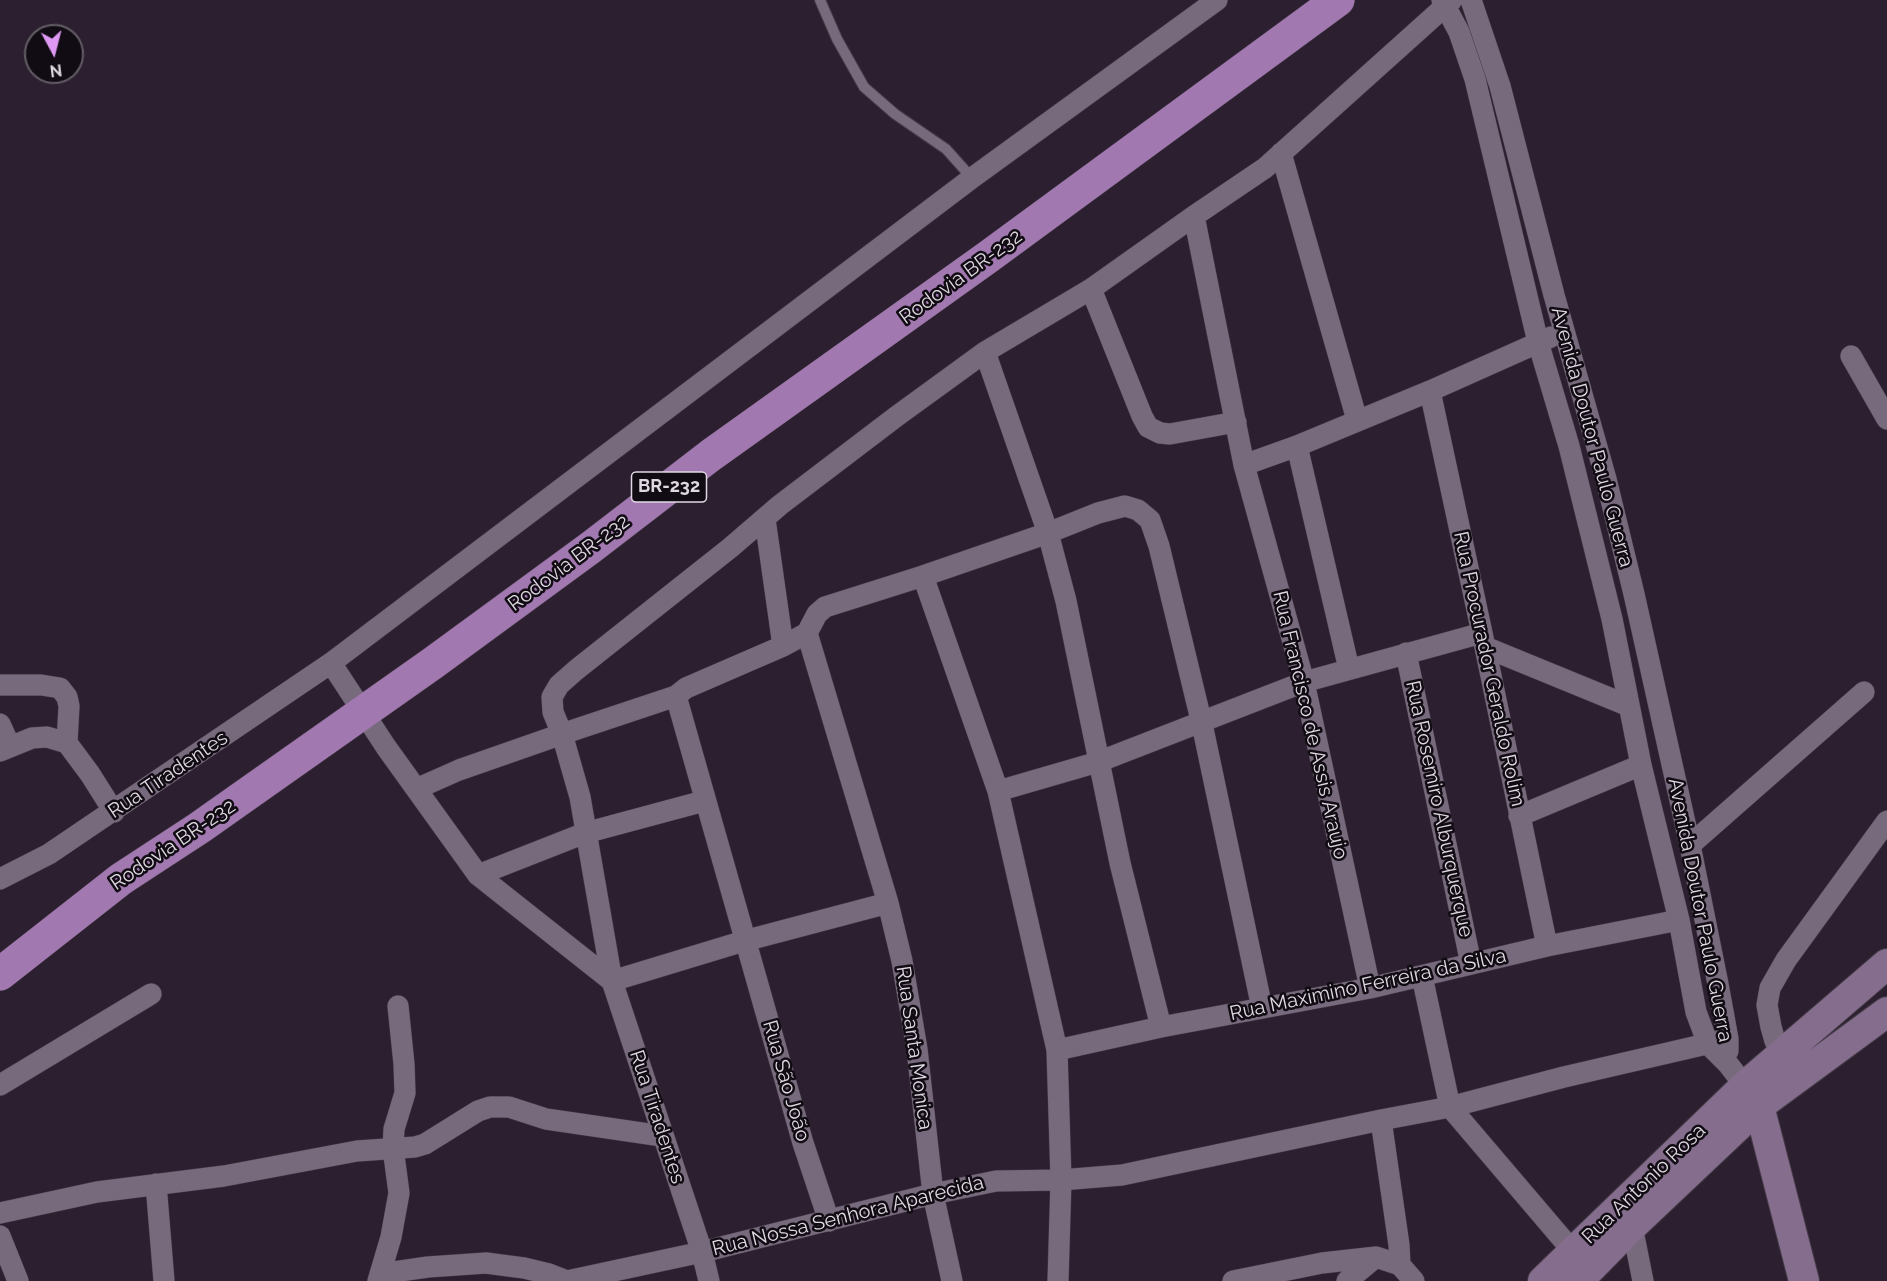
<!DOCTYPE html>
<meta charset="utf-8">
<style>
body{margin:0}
#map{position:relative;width:1887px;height:1281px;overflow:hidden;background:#2c2030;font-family:Raleway,sans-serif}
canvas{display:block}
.north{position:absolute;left:24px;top:24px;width:60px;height:60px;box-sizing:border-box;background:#110c13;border:2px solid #635d65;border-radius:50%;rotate:173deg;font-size:16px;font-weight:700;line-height:24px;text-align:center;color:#dfd7e1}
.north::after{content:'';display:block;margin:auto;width:21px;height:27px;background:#dd99f3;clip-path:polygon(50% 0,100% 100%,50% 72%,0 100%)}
</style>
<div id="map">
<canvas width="1887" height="1281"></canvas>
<div class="north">N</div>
</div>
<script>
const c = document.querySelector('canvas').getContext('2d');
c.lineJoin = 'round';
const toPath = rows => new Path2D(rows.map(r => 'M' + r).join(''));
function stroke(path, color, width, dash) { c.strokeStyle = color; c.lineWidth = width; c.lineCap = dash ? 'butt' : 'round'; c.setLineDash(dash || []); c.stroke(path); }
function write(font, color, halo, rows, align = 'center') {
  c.font = font + ' Raleway,sans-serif'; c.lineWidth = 5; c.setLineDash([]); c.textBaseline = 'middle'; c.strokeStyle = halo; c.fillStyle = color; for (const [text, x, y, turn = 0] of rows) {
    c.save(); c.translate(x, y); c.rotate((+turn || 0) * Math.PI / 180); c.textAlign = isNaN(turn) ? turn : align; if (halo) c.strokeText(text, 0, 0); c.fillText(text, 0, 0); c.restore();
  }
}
const lane = toPath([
 [820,0,837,39,864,87,895,114,946,149,972,178]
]);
const street = toPath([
 [1442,0,1459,32,1475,79,1538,342,1569,446,1612,619,1641,765,1679,920,1696,1012,1708,1044,1728,1064,1745,1086],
 [1471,0,1500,86,1554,295,1606,479,1634,594,1690,845,1718,984,1728,1039,1728,1051],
 [1281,153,1357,420],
 [1091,289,1142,416,1148,427,1160,433,1170,434,1236,422],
 [985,352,1048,533,1066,601,1120,863,1161,1027],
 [1851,356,1887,419],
 [1430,391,1485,647,1547,946],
 [1297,446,1349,669],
 [1244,465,1297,446,1430,391,1551,337],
 [765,519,783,646],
 [923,576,1048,533,1098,513,1125,506,1138,510,1150,520,1159,546,1202,724,1262,1008],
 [807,633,888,903,902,961,917,1049,933,1194,952,1281],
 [1485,647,1629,706],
 [1406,653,1471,964],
 [331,663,386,747,478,875,612,981],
 [0,685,41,685,60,688,67,697,69,706,67,743,90,774,114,812],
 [676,696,803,1143,829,1221],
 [0,724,10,746],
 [0,751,32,738,47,737,67,743],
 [416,789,459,770,562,734,676,696,686,688,783,646,807,633,817,614,825,607,923,576,998,791,1057,1050,1061,1180,1058,1281],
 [998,791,1098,762,1304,682,1482,633],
 [1519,816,1641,765],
 [1690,845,1864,692],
 [478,875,585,833,704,801],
 [0,879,49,854,331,663,972,178,1217,0],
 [1422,976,1450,1107,1582,1262],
 [612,981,744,941,888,903],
 [1370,988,1304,682,1244,465,1194,216,1265,168,1452,0],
 [1057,1050,1161,1027,1370,988,1547,946,1679,920],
 [1784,1053,1775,1041,1771,1027,1767,1005,1770,988,1786,960,1887,821],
 [0,1085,151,994],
 [1381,1120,1399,1245,1400,1265],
 [156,1184,164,1281],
 [0,1213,97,1192,224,1176,357,1151,415,1147,425,1144,478,1111,490,1107,509,1107,546,1119,662,1136],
 [1632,1226,1643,1281],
 [0,1236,18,1281],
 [380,1274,428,1267,486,1263,524,1268,549,1274,567,1281],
 [378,1281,391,1237,399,1193,393,1148,394,1129,405,1093,404,1064,398,1006],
 [567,1281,702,1252,933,1194,996,1181,1061,1180,1122,1175,1381,1120,1450,1107,1564,1077,1728,1039],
 [709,1281,702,1252,612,981,580,797,562,734,553,712,552,697,559,685,576,670,730,548,780,505,897,416,985,352,1091,289,1194,216],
 [1233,1281,1322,1263,1376,1257,1400,1265,1414,1281],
 [1347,1281,1376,1257]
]);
const secondary = toPath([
 [1749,1092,1759,1106,1804,1281],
 [1543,1281,1745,1086,1887,964],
 [1578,1281,1632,1226,1759,1106,1887,1012]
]);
const highway = toPath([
 [0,974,121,879,199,828,433,663,590,548,711,455,988,257,1338,0]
]);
stroke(lane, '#453a47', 12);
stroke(street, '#453a47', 22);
stroke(secondary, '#453a47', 32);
stroke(highway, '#453a47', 34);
stroke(lane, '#786a7d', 10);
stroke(street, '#786a7d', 21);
stroke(secondary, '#856e8d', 30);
stroke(highway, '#a278b1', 33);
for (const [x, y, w] of [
 [669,487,75]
]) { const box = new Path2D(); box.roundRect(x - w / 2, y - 15, w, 30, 4.5); c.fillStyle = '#110c13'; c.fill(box); stroke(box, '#dfd7e1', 1.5); }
write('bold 18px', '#dfd7e1', null, [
 ["BR-232",669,487]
]);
write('20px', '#dfd7e1', '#110c13', [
 ["Rodovia BR-232",961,277,-36],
 ["Avenida Doutor Paulo Guerra",1592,437,75],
 ["Rodovia BR-232",569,563,-37],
 ["Rua Procurador Geraldo Rolim",1489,669,78],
 ["Rua Francisco de Assis Araujo",1310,725,77],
 ["Rua Tiradentes",168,775,-34],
 ["Rua Rosemiro Alburquerque",1439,809,78],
 ["Rodovia BR-232",173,845,-34],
 ["Avenida Doutor Paulo Guerra",1700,910,79],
 ["Rua Maximino Ferreira da Silva",1368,985,-12],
 ["Rua Santa Monica",914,1048,82],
 ["Rua São João",786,1081,74],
 ["Rua Tiradentes",657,1117,72],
 ["Rua Antonio Rosa",1644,1184,-44],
 ["Rua Nossa Senhora Aparecida",848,1216,-14]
]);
</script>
